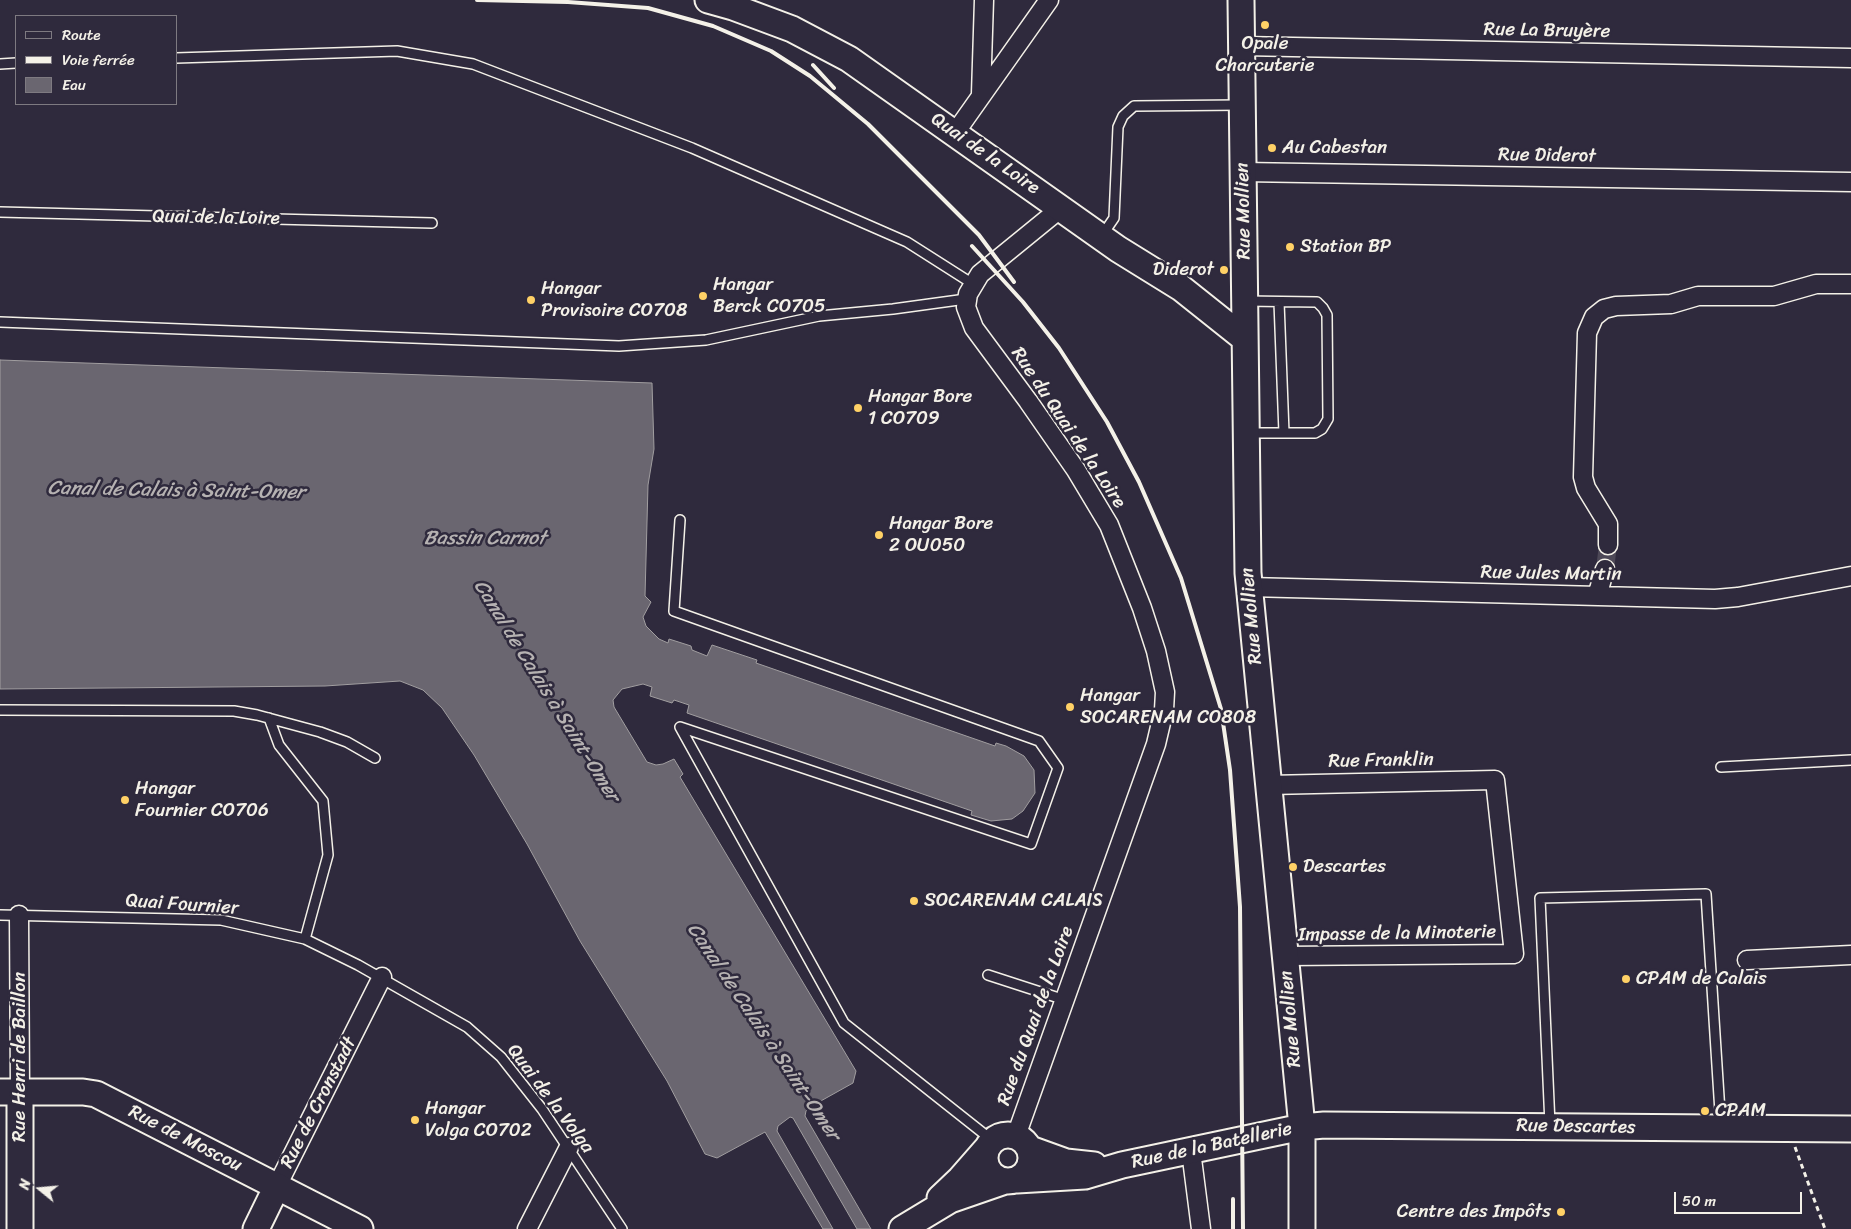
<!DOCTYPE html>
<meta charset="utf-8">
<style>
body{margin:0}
#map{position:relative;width:1851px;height:1229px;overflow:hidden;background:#2f2a3d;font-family:Sriracha,sans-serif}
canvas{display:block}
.legend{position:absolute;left:15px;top:15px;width:162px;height:90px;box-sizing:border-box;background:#2f2a3d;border:1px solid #7e7a81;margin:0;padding:6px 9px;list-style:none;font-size:15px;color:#f4f1e8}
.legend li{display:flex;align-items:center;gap:10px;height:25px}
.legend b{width:25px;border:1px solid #7e7a81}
.north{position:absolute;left:15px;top:1164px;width:50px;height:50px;-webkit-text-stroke:4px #2f2a3d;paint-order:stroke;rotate:287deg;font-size:14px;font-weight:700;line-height:20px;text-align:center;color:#f4f1e8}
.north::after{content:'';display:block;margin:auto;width:18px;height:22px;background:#f4f1e8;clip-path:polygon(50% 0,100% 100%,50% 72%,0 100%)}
.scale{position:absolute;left:1674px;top:1192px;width:128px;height:22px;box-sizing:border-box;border:2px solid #f4f1e8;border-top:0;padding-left:6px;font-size:15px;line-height:18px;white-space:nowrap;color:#f4f1e8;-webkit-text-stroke:4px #2f2a3d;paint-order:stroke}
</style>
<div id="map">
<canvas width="1851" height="1229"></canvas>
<ul class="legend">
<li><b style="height:6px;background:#2f2a3d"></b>Route</li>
<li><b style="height:6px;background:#f4f1e8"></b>Voie ferrée</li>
<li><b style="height:14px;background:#6a6670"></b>Eau</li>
</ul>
<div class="north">N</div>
<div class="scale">50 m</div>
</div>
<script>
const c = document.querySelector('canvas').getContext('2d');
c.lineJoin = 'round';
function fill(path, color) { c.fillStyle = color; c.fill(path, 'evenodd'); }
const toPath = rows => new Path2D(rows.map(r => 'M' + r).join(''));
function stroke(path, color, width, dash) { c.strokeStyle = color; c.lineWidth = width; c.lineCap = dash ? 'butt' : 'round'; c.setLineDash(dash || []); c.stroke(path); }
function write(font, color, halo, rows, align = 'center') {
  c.font = font + ' Sriracha,sans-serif'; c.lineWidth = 5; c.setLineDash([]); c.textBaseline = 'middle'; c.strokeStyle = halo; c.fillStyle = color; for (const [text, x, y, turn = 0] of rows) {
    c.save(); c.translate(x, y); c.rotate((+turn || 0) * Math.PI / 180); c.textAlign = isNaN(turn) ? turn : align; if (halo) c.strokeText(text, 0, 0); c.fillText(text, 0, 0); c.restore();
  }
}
const water = toPath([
 [0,360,652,383,654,449,648,485,645,596,651,602,643,617,646,626,659,639,668,643,669,639,691,646,692,650,707,656,712,645,757,660,756,663,995,746,996,743,1006,746,1024,756,1034,770,1035,793,1023,811,1012,819,991,821,971,815,972,811,687,713,689,705,674,700,672,703,650,696,652,687,643,684,622,689,613,700,614,707,647,762,656,765,663,764,674,759,683,774,680,777,856,1071,853,1083,810,1107,806,1111,805,1116,871,1229,857,1229,793,1118,790,1117,778,1126,777,1131,833,1229,823,1229,765,1132,717,1158,705,1154,667,1081,580,941,527,844,474,755,442,708,423,690,400,681,325,686,0,689,0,360]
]);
fill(water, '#6a6670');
stroke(water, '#a19ea0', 1);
stroke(toPath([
 [1605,569,1608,545]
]), '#4d4857', 18, [18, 9]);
const lane = toPath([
 [176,58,397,51,473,64,692,148,907,242,973,284],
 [0,64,16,63],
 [0,212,432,223],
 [1101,237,1114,218,1118,127,1123,116,1134,106,1241,105],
 [1246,301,1317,302,1323,308,1327,315,1328,419,1322,429,1315,433,1249,433],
 [1279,302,1284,433],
 [0,322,619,346,706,340,819,316,893,309,966,299],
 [680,520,674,611,1039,741,1058,768,1031,844,680,727,844,1023,993,1141],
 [0,710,234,711,257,715,320,732,347,742,375,758],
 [269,718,279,745,323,801,328,855,305,939],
 [1721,767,1851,760],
 [0,915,221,920,305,939,358,965,467,1027,501,1057,542,1109,622,1229],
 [988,975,1065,1000],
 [1550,1125,1540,898,1706,894,1721,1128]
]);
const street = toPath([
 [1242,46,1851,58],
 [981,94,984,0],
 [955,133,1049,0],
 [1243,172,1851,182],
 [1608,545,1608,524,1586,488,1583,477,1587,333,1594,317,1604,309,1616,306,1671,304,1698,296,1774,296,1816,284,1851,284],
 [1249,587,1715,599,1738,597,1851,576],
 [1597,596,1605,569],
 [1269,785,1495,780,1514,954,1286,956],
 [19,915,20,1092],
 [1747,960,1851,955],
 [1016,1136,1156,744,1164,710,1165,692,1156,651,1142,608,1109,525,1076,470,1028,401,974,328,966,307,968,294,980,274,1061,208],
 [1191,1151,1201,1229],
 [277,1186,382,977],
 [527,1229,569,1147]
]);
const secondary = toPath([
 [708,0,733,7,792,29,849,59,1118,249,1181,288,1245,339],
 [1241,0,1248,573,1302,1127,1302,1229],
 [0,1092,83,1092,96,1094,360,1229],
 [20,1092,20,1229],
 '985 1158a23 23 0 1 1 46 0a23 23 0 1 1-46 0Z',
 [1030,1149,1066,1162,1094,1165],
 [1017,1180,1085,1176,1122,1165,1302,1127,1324,1125,1851,1129],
 [940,1198,960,1179,988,1147],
 [256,1229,277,1186],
 [902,1229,950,1200,1005,1181]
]);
stroke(lane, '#f4f1e8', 12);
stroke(street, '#f4f1e8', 21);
stroke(secondary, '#f4f1e8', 29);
stroke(toPath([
 [1795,1147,1825,1229]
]), '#f4f1e8', 3, [5, 4]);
stroke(lane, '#2f2a3d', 9);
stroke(street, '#2f2a3d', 18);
stroke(secondary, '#2f2a3d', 25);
stroke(toPath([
 [477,0,568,2,648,8,713,26,771,51,810,76,868,124,979,235,1014,282],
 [813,65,834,88],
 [972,246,1023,302,1059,348,1107,422,1139,482,1181,578,1221,709,1230,770,1240,907,1243,1229],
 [1233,1229,1233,1199]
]), '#f4f1e8', 4);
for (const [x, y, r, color] of [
 [1265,25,5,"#ffd166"],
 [1272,148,5,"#ffd166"],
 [1290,247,5,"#ffd166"],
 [1224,270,5,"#ffd166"],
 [703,296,5,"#ffd166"],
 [531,300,5,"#ffd166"],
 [858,408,5,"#ffd166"],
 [879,535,5,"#ffd166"],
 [1070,707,5,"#ffd166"],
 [125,800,5,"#ffd166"],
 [1293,867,5,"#ffd166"],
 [914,901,5,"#ffd166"],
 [1626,979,5,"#ffd166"],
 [1705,1111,5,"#ffd166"],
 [415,1120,5,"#ffd166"],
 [1561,1212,5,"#ffd166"]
]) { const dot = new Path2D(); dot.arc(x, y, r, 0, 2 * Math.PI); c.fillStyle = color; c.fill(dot); stroke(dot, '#2f2a3d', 2); }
write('19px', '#f4f1e8', '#2f2a3d', [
 ["Rue La Bruyère",1547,31,1],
 ["Quai de la Loire",985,154,35],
 ["Rue Diderot",1547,156,1],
 ["Rue Mollien",1244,211,-91],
 ["Quai de la Loire",216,218,1],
 ["Rue du Quai de la Loire",1068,428,56],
 ["Rue Jules Martin",1551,574,1],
 ["Rue Mollien",1252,616,-95],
 ["Rue Franklin",1381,761,-1],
 ["Quai Fournier",182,905,4],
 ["Impasse de la Minoterie",1397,934,-1],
 ["Rue du Quai de la Loire",1036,1016,-70],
 ["Rue Mollien",1291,1019,-95],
 ["Rue Henri de Baillon",20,1057,-90],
 ["Quai de la Volga",550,1099,53],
 ["Rue de Cronstadt",319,1103,-63],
 ["Rue Descartes",1576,1127,1],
 ["Rue de Moscou",185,1139,27],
 ["Rue de la Batellerie",1212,1146,-12]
]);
write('19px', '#f4f1e8', '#2f2a3d', [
 ["Opale",1265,44,"center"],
 ["Charcuterie",1265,66,"center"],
 ["Au Cabestan",1282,148],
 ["Station BP",1300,247],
 ["Diderot",1214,270,"right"],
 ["Hangar",713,285],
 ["Berck CO705",713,307],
 ["Hangar",541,289],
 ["Provisoire CO708",541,311],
 ["Hangar Bore",868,397],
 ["1 CO709",868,419],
 ["Hangar Bore",889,524],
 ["2 OU050",889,546],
 ["Hangar",1080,696],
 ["SOCARENAM CO808",1080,718],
 ["Hangar",135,789],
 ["Fournier CO706",135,811],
 ["Descartes",1303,867],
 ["SOCARENAM CALAIS",924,901],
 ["CPAM de Calais",1636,979],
 ["Hangar",425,1109],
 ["Volga CO702",425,1131],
 ["CPAM",1715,1111],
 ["Centre des Impôts",1551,1212,"right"]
], 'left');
write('italic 20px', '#b6b2b2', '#2f2a3d', [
 ["Canal de Calais à Saint-Omer",176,491,1],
 ["Bassin Carnot",485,539],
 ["Canal de Calais à Saint-Omer",546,691,58],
 ["Canal de Calais à Saint-Omer",763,1032,56]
]);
</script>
